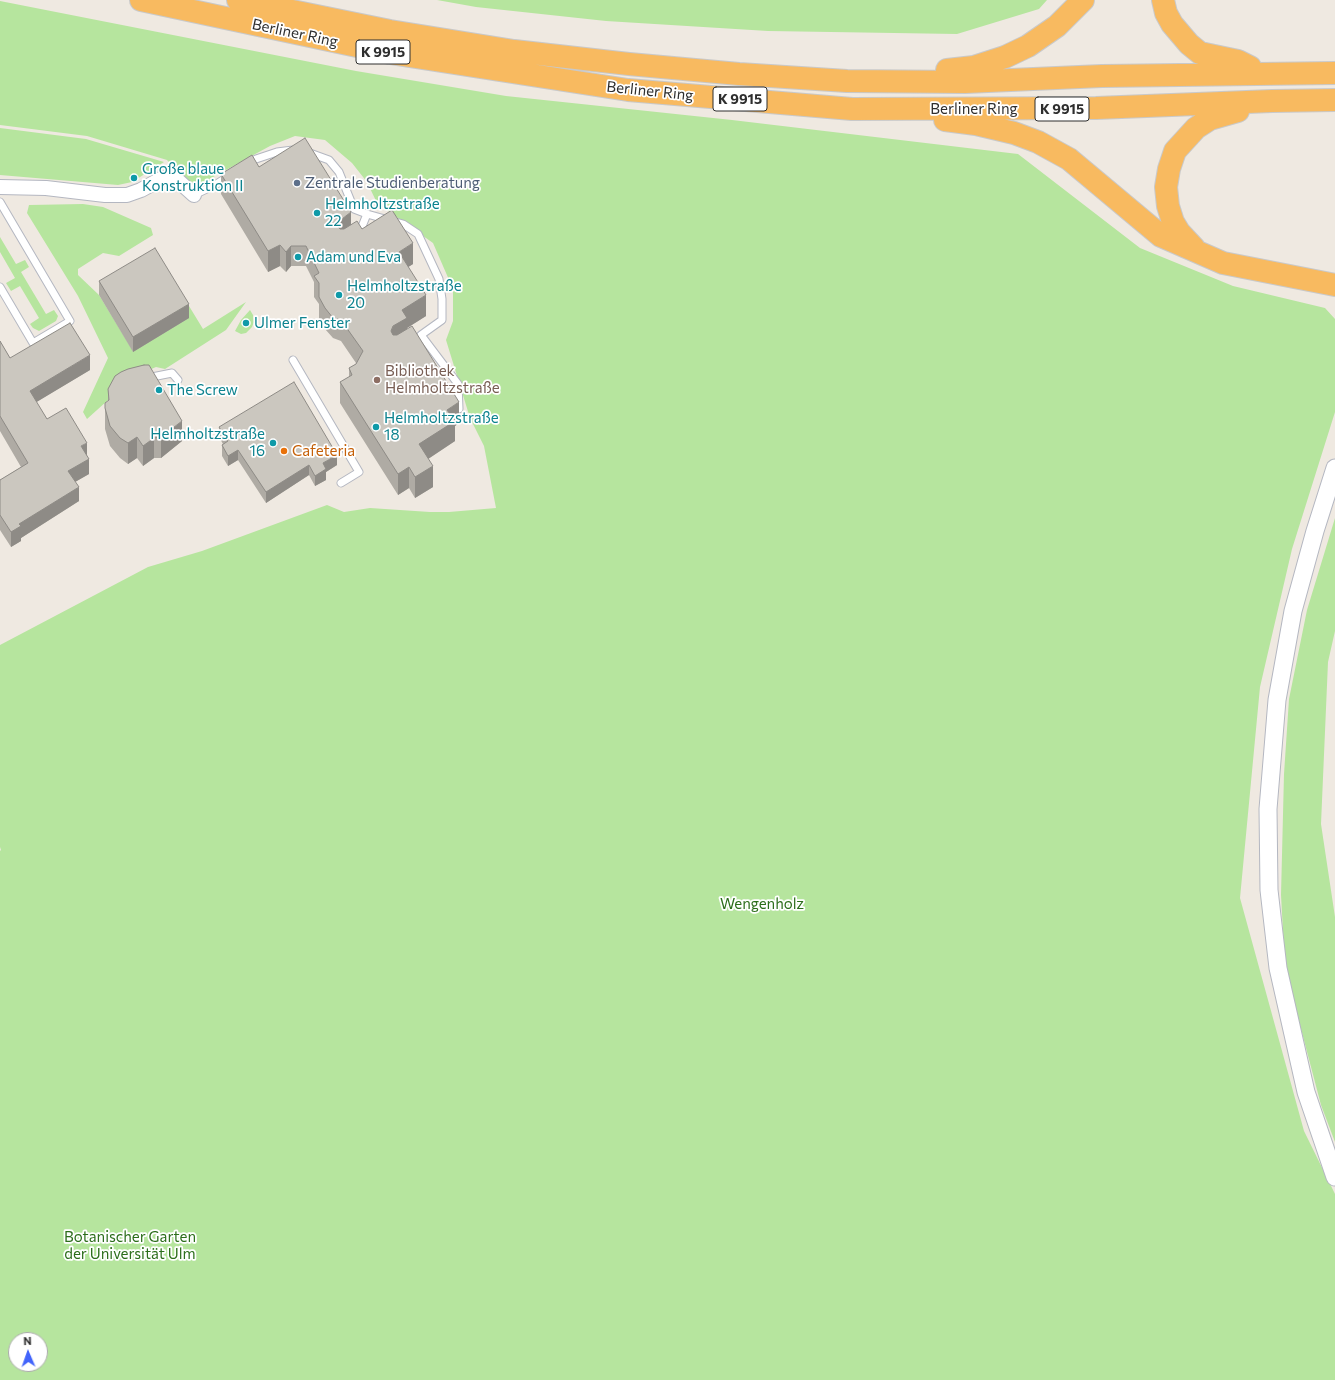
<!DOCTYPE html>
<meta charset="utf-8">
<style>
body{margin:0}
#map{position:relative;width:1335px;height:1380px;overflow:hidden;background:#efe9e1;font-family:Commissioner,sans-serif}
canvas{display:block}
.north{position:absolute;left:8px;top:1332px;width:40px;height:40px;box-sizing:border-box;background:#fff;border:1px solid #ababab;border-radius:50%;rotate:358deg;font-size:11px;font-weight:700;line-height:16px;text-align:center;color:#2e2e2e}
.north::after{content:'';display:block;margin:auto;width:14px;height:18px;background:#4264fb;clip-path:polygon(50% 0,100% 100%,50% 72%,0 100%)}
</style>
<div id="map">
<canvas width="1335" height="1380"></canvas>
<div class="north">N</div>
</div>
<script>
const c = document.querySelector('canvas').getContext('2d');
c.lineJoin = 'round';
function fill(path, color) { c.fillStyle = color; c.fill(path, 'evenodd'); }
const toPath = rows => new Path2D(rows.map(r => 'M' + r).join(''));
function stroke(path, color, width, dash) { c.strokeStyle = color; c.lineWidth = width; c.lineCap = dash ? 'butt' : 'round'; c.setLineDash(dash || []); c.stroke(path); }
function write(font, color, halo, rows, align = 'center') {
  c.font = font + ' Commissioner,sans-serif'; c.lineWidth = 3.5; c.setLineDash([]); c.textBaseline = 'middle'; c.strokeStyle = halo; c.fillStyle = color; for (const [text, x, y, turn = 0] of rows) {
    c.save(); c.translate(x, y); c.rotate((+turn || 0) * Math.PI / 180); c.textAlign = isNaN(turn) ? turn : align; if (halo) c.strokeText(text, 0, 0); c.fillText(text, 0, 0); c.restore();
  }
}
fill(toPath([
 [437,0,1047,0,1039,9,957,34,768,31,606,21,476,7],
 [0,1,356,71,506,96,732,120,1018,154,1140,248,1233,286,1325,308,1335,319,1335,412,1292,549,1260,687,1240,898,1304,1131,1335,1194,1335,1380,0,1380,0,851,1,850,0,847,0,645,148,567,202,551,327,505,344,512,370,508,430,512,449,512,496,508,484,446,470,418,446,340,453,321,453,289,433,243,377,203,367,182,352,163,325,140,295,136,270,146,191,189,167,160,87,136,0,125],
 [16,1340,40,1340,40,1364,16,1364],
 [0,128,86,139,164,162,132,182,118,185,0,175],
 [83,204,103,207,151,228,153,235,119,256,103,253,78,269,78,275,99,295,133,351,161,260,203,329,246,302,226,330,165,369,156,367,140,374,117,392,87,419,83,412,108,358,78,296,27,213,29,205],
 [0,237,16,264,25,260,29,267,21,272,46,314,54,310,58,316,56,321,39,331,33,328,30,324,39,318,20,286,11,291,6,283,15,278,0,252],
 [250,310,253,315,254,322,252,327,246,333,241,334,235,331,241,320],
 [1335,518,1335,631,1328,662,1321,824,1335,917,1335,1142,1321,1105,1285,968,1281,895,1284,774,1289,699,1307,610]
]), '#b6e59e');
const service = toPath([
 [307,152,329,160,339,172,354,209,367,214,403,224,418,234,439,279,442,299,442,320,421,335,458,384,459,409],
 [246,165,256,159,277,152,293,150],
 [194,195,215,185,229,176],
 [0,202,70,321,33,343,0,287],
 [357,235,359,234,367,214],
 [293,360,359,472,341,483],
 [147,378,172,373,178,380]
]);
const minor = toPath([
 [0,187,46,188,105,195,127,195,141,190,161,179,174,177,194,195]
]);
const tertiary = toPath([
 [1335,468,1315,531,1293,611,1277,700,1268,809,1269,890,1278,968,1306,1092,1335,1177]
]);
const trunk = toPath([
 [141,0,390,53,628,90,852,109,1096,108,1272,101,1335,100],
 [238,0,390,31,514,51,629,64,739,74,847,81,965,82,1102,76,1335,73],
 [1163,0,1166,13,1172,24,1189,44,1200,53,1238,61,1250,67],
 [947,70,974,67,1005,57,1028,46,1057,26,1083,0],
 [945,120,976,124,1014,133,1038,142,1069,159,1161,236,1223,263,1335,285],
 [1194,248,1179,232,1173,222,1168,206,1166,187,1169,169,1175,151,1196,128,1210,119,1238,111]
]);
stroke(service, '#b4b7c1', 9);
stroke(minor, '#b4b7c1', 16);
stroke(tertiary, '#b4b7c1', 19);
stroke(trunk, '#c9c9c9', 24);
stroke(service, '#fff', 7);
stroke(minor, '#fff', 14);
stroke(tertiary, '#fff', 17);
stroke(trunk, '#f8ba60', 22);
fill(toPath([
 [259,167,351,224,362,229,413,264,408,267,426,316,407,328,407,329,459,423,455,426,455,441,428,459,433,487,415,498,409,488,398,495,340,403,340,382,349,377,349,368,356,364,356,363,341,341,333,338,325,329,319,318,319,304,314,297,314,282,306,266,291,266,286,272,280,266,268,272,221,194,221,174],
 [99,281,189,318,133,352,99,295],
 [0,341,10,358,90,370,36,402,47,419,87,456,89,474,75,482,79,501,21,538,21,541,11,547,0,530,0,480,21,467,0,431],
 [108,389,182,441,161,458,154,458,143,466,137,458,128,464,120,458,110,446,105,429,105,403,108,401],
 [219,427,337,465,326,472,326,480,315,486,309,475,266,503,238,460,228,466,222,456,222,445,223,444,219,437]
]), '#afaba4');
fill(toPath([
 [351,212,351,233,338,242,338,222],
 [413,243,413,264,399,273,399,252],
 [280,245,280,266,268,272,268,251],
 [291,246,291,266,286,272,286,252],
 [426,295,426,316,407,328,407,338,391,352,391,331,402,310],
 [189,304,189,318,133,352,133,337],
 [90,355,90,370,30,406,30,391],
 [459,402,459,423,455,426,455,441,419,465,419,444,447,410],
 [182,421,182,441,161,458,161,437],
 [137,437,137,458,128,464,128,443],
 [154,438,154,458,143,466,143,446],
 [87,443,87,458,81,446],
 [238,450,238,460,228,466,228,456],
 [337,455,337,465,326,472,326,480,315,486,315,476,323,463],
 [89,459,89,474,68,486,68,471],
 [309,465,309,475,266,503,266,492],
 [433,466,433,487,415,498,415,477],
 [409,467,409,488,398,495,398,474],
 [79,487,79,501,21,538,21,541,11,547,11,532,19,524]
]), '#8e8b86');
const building = toPath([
 [305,138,351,212,338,222,338,227,340,229,344,229,357,221,362,229,392,210,413,243,399,252,426,295,402,310,407,318,393,326,391,331,393,335,397,335,412,326,459,402,447,410,455,421,419,444,433,466,415,477,409,467,398,474,340,382,352,375,349,368,356,364,363,351,341,320,333,318,325,308,319,297,319,283,314,276,319,273,306,246,291,246,286,252,280,245,268,251,221,174,252,155,259,167,305,138],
 [155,248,189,304,133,337,99,281,155,248],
 [70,323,90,355,30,391,47,419,66,408,87,443,81,446,89,459,68,471,79,487,19,524,21,526,11,532,0,515,0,480,28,463,0,416,0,341,10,358,70,323],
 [144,365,149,365,182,421,161,437,154,438,143,446,137,437,128,443,120,438,110,426,105,408,105,403,109,400,108,389,115,376,121,372,128,369,144,365],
 [294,382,337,455,323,463,326,469,315,476,309,465,266,492,238,450,228,456,222,445,228,441,219,427,294,382]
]);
fill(building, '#cbc7bf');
stroke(building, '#8e8b86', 1);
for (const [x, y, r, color] of [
 [134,178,4,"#0f9aa8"],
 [297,183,4,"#5c6f8a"],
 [317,213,4,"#0f9aa8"],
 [298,257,4,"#0f9aa8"],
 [339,295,4,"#0f9aa8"],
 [246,323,4,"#0f9aa8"],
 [377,380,4,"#8d6e63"],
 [159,390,4,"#0f9aa8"],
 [376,427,4,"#0f9aa8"],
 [273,443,4,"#0f9aa8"],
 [284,451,4,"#e8710a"]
]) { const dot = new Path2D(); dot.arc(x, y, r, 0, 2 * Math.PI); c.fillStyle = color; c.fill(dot); stroke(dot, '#fff', 1.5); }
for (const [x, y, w] of [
 [383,52,54],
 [740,99,54],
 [1062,109,54]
]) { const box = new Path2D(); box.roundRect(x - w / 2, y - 12, w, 24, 3); c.fillStyle = '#fff'; c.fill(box); stroke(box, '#2e2e2e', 1); }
write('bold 14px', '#2e2e2e', null, [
 ["K 9915",383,52],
 ["K 9915",740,99],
 ["K 9915",1062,109]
]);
write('15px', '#2e2e2e', '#fff', [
 ["Berliner Ring",295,33,12],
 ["Berliner Ring",650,91,6],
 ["Berliner Ring",974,109]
]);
write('15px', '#0d838f', '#fff', [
 ["Große blaue",142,169],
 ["Konstruktion II",142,186],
 ["Helmholtzstraße",325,204],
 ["22",325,221],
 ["Adam und Eva",306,257],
 ["Helmholtzstraße",347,286],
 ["20",347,303],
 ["Ulmer Fenster",254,323],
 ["The Screw",167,390],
 ["Helmholtzstraße",384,418],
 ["18",384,435],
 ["Helmholtzstraße",265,434,"right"],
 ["16",265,451,"right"]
], 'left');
write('15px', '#4e5e75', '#fff', [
 ["Zentrale Studienberatung",305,183]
], 'left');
write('15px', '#785e54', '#fff', [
 ["Bibliothek",385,371],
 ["Helmholtzstraße",385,388]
], 'left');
write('15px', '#c56008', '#fff', [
 ["Cafeteria",292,451]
], 'left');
write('15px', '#2c6e1b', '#fff', [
 ["Wengenholz",762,904],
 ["Botanischer Garten",130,1237],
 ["der Universität Ulm",130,1254]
]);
</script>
